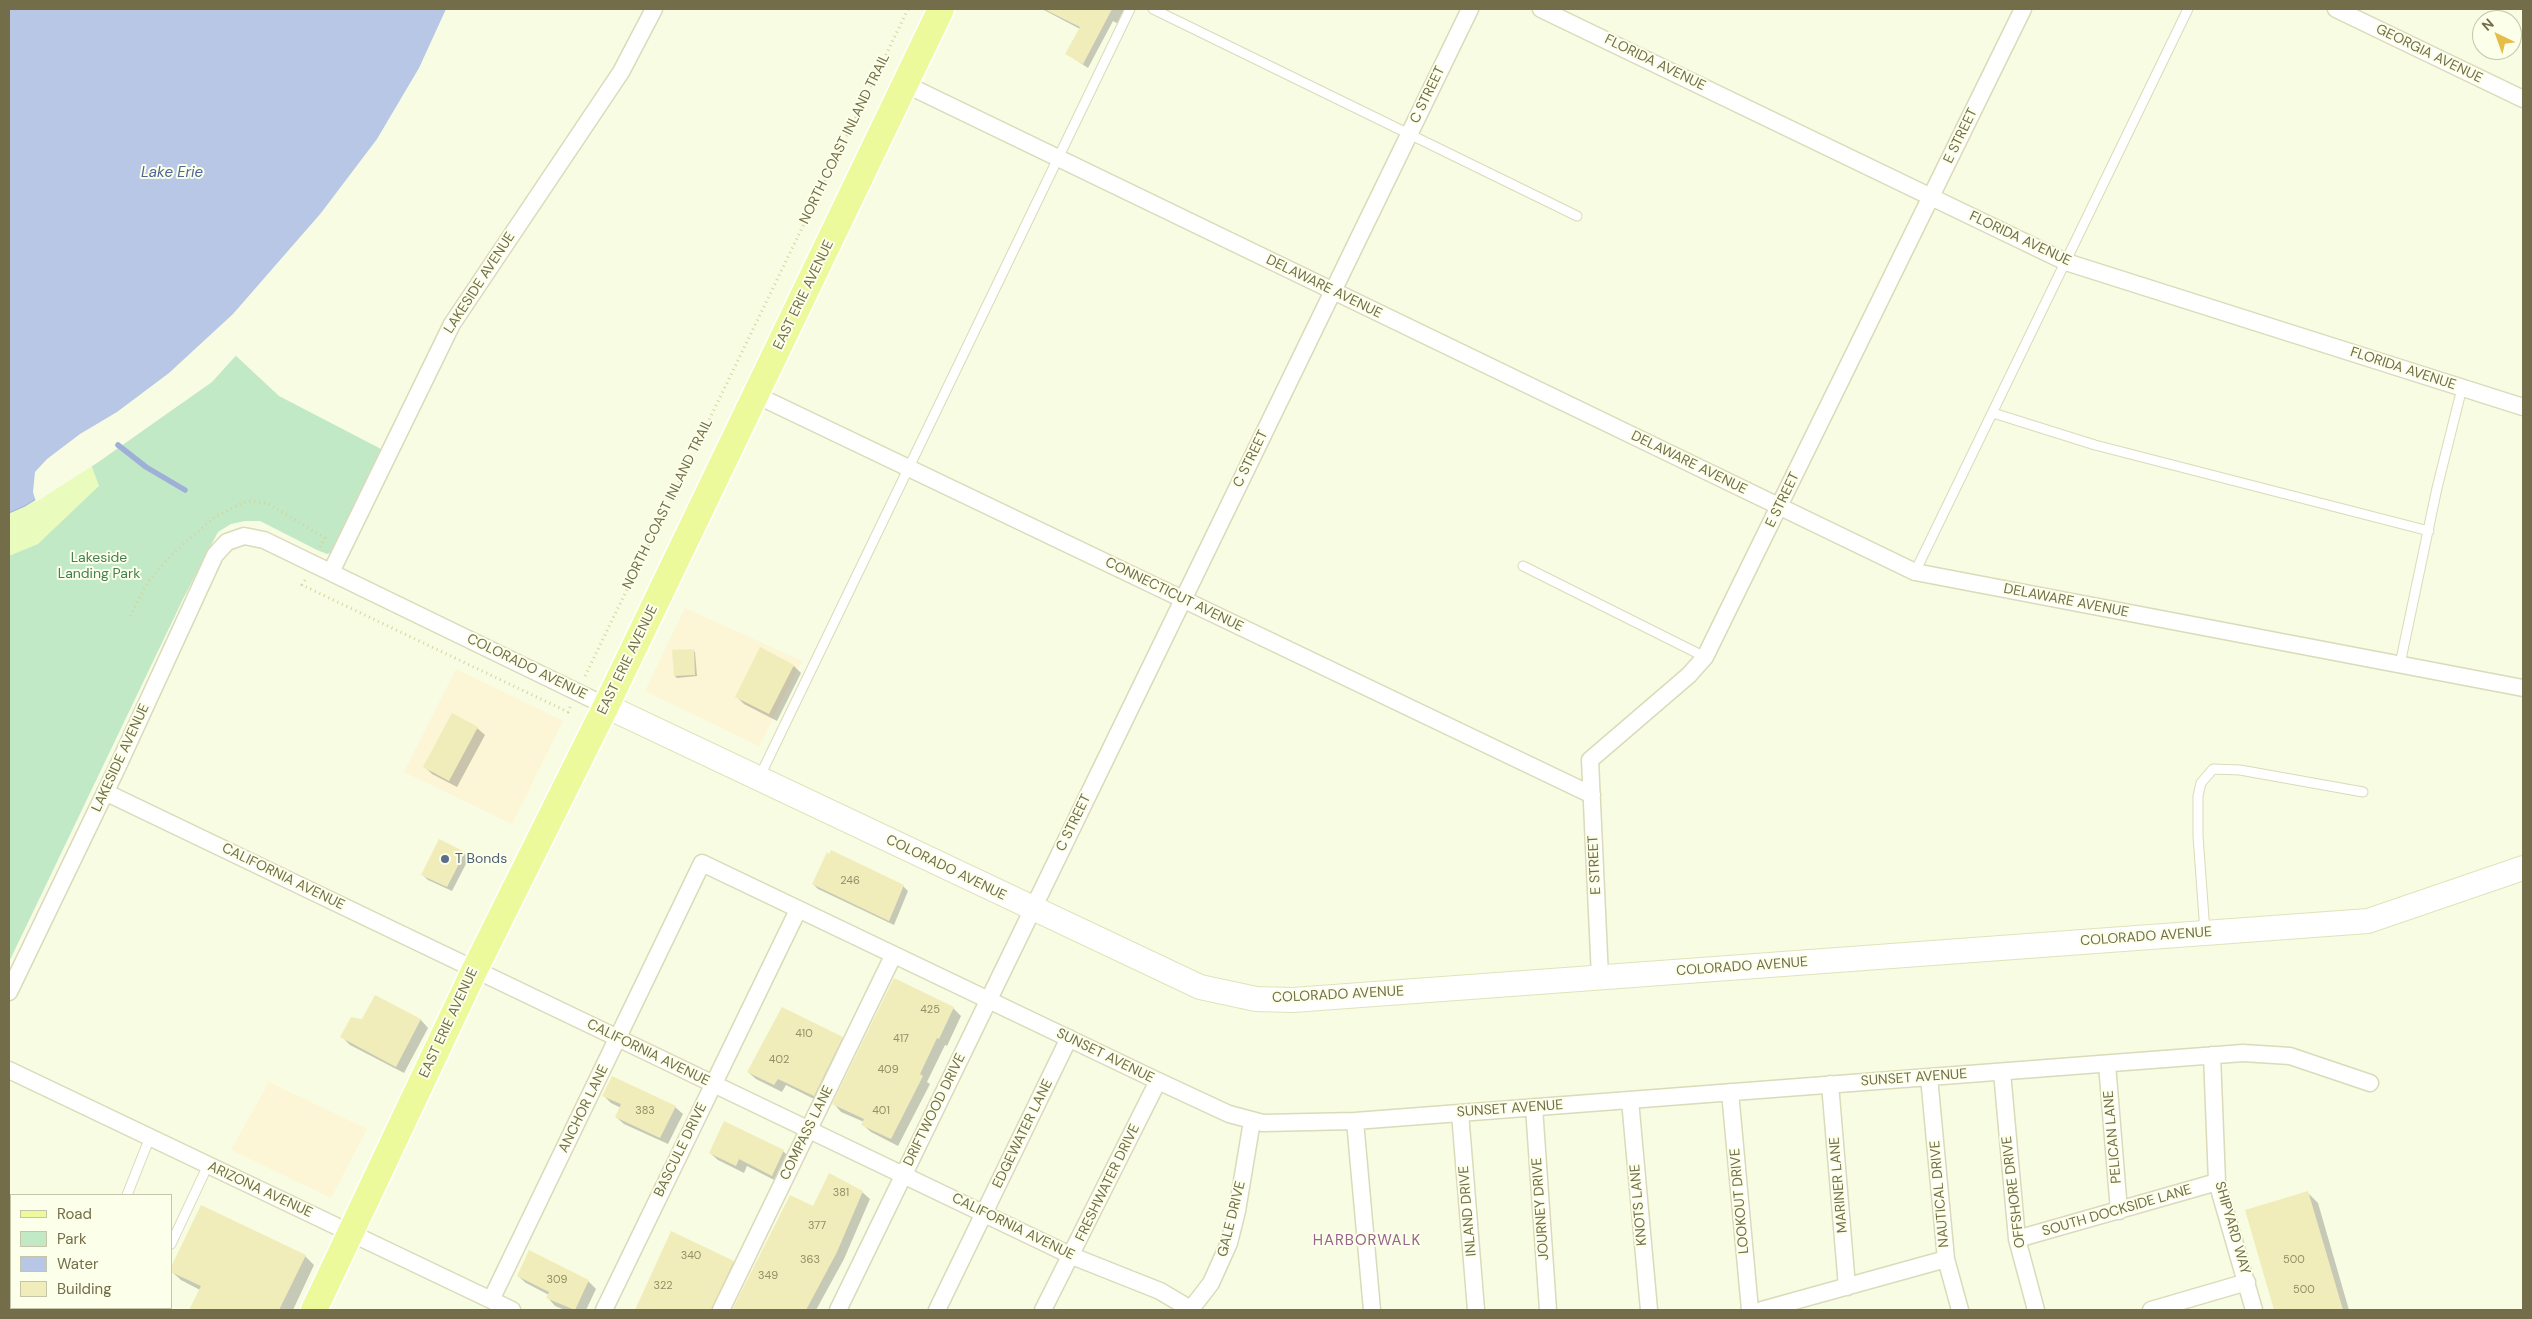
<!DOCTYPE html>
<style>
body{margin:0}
#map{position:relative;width:2532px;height:1319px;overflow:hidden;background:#f8fce3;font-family:"DM Sans",sans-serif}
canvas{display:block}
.frame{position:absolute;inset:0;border:10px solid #736e49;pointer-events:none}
.legend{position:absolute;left:10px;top:1194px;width:162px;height:115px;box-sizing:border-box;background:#fcffe9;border:1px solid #c5c5a9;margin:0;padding:6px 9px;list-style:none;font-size:15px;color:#736e49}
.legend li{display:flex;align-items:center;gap:10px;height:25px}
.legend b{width:25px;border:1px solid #c5c5a9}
.north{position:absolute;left:2472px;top:10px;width:50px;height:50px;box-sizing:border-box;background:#fcffe9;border:1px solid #c5c5a9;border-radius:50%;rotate:318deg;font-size:14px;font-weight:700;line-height:20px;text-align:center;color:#736e49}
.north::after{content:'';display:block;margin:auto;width:18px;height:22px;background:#e5bd49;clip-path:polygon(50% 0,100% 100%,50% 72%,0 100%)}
</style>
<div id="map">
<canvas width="2532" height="1319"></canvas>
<div class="frame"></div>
<ul class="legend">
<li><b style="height:6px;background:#ecfa9b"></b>Road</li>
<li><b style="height:14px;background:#c1e9c6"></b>Park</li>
<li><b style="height:14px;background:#b7c7e5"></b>Water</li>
<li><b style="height:14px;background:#f1edba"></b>Building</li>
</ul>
<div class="north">N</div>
</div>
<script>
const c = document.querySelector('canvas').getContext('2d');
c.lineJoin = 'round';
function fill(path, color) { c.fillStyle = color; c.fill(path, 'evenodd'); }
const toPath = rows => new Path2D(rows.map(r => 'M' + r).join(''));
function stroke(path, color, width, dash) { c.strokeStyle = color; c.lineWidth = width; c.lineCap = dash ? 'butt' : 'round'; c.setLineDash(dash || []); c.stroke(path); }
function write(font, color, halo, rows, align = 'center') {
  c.font = font + ' "DM Sans",sans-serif'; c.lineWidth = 4; c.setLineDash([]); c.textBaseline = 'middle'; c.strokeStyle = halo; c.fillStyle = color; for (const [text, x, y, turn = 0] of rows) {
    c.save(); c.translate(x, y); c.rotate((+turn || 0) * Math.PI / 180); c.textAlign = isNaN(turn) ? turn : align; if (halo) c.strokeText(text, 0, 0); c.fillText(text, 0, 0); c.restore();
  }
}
fill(toPath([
 [685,608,802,661,759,746,645,691],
 [456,669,563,721,512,824,404,772],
 [269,1082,367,1129,331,1198,231,1150]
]), '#fcf5d6');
fill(toPath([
 [234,354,279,396,383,450,334,549,330,553,327,554,317,550,260,521,245,521,231,524,218,532,183,599,9,962,9,513]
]), '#c1e9c6');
fill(toPath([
 [80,434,99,486,38,544,9,556,9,450]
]), '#e9fbbd');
const water = toPath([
 [9,9,466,9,334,214,96,461,25,506,9,513,9,9]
]);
fill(water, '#b7c7e5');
stroke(water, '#9eb0d7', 1);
fill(toPath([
 [446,9,469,9,450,53,406,123,361,179,337,215,338,224,281,306,212,382,97,463,36,502,33,492,35,472,47,459,80,434,117,412,169,373,233,314,321,213,377,139,419,68]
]), '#f8fce3');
fill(toPath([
 [1042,9,1126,9,1120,25,1113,21,1088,68,1067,54,1080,29],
 [693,650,695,652,697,676,677,678,675,676],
 [794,666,801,673,777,721,744,704,737,697],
 [477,728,485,735,457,787,432,774,424,766],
 [464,853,469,858,452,891,428,880,423,875],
 [813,884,903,886,908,891,894,925,818,889],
 [895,980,953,1008,961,1016,947,1046,945,1045,927,1082,930,1084,898,1146,871,1132,863,1125,864,1122,841,1112,834,1104],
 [375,996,421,1020,428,1028,404,1073,350,1045,342,1037,363,1020],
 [842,1038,850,1045,822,1103,786,1085,782,1092,756,1079,748,1072],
 [604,1096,675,1107,683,1114,668,1144,624,1124,616,1117,621,1108,611,1103],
 [725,1123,783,1151,791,1159,780,1183,747,1166,744,1173,718,1160,710,1153],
 [862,1192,870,1199,844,1259,816,1310,733,1310,790,1197,814,1208],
 [2308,1193,2318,1203,2349,1310,2276,1310,2248,1210],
 [305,1256,314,1265,293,1310,191,1310,200,1290,181,1280,171,1271],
 [733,1262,740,1269,720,1310,635,1310,659,1264],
 [518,1276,588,1281,596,1289,586,1310,565,1310,555,1306,548,1298,549,1295,526,1283]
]), '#0003');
stroke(toPath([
 [118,445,146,467,185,490]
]), '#9eb0d7', 5.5);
fill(toPath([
 [1044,9,1112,9,1083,64,1065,54,1080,27],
 [760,647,794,665,769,714,735,697],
 [694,649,695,675,674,676,672,650],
 [452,713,478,727,449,781,423,767],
 [439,839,465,852,447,887,421,875],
 [831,850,904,885,889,921,812,884,827,852,829,854],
 [894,978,954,1007,939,1039,937,1038,920,1074,923,1076,891,1139,861,1125,864,1119,832,1104],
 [375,995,421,1019,396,1067,340,1037,351,1017,362,1019],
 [782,1007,843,1037,814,1096,778,1079,774,1085,747,1072],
 [612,1076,676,1106,660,1138,615,1117,621,1104,602,1096],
 [724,1121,784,1150,772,1176,739,1159,736,1166,709,1153],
 [829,1173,863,1191,837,1252,806,1310,732,1310,790,1195,813,1206],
 [2308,1191,2343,1310,2274,1310,2245,1210],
 [201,1205,306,1255,279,1310,189,1310,201,1286,171,1272,171,1267],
 [671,1231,734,1261,711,1310,635,1310],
 [529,1250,589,1280,575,1310,546,1298,549,1292,517,1276]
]), '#f1edba');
const service = toPath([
 [1153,9,1577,216],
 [1993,413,2095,445,2429,531],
 [1523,566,1705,657],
 [1915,572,2188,9],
 [2400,664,2437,488,2462,388],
 [759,778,1130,9],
 [2205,932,2198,836,2198,796,2201,783,2213,769,2240,770,2363,792],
 [127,1195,150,1137],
 [171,1244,208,1165]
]);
const minor = toPath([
 [1541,9,2066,262,2523,407],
 [2336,9,2523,99],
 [905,84,1915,572,2523,688],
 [756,395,1592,795],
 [331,572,452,324,621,72,654,9],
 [105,792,1072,1256,1160,1291,1192,1310],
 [1600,977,1590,760,1689,675,1705,657,2023,9],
 [9,992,117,768,215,555,227,542,244,536,264,540,606,706],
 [2212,1055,2217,1182,2254,1310],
 [2107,1064,2119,1211],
 [9,1070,512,1310],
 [2002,1072,2017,1239,2036,1310],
 [1929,1077,1946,1259,1960,1310],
 [1830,1084,1847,1287],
 [1730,1092,1750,1310],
 [1630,1100,1649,1310],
 [1534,1107,1548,1310],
 [1460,1113,1476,1310],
 [1355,1121,1372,1310],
 [2017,1239,2217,1182],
 [491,1300,702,863,1158,1081,1229,1114,1263,1123,1355,1121,2243,1053,2290,1056,2370,1083],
 [1191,1309,1211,1283,1229,1243,1237,1211,1252,1121],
 [604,1310,798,910],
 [721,1310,893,956],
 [838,1310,1470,9],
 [937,1310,1069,1038],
 [1043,1310,1158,1081],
 [1762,1310,1946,1259],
 [2151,1310,2247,1282]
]);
const secondary = toPath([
 [606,706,1200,987,1256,999,1293,1000,2368,921,2523,868]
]);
const primary = toPath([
 [314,1310,475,969,606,706,941,9]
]);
stroke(service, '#dbdab9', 11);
stroke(minor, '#dbdab9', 19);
stroke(secondary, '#e2e2b9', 26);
stroke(primary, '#fff', 29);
stroke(toPath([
 [305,580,302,585,568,712,570,707],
 [130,616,147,583,173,553,215,517,242,503,250,501,267,503,325,538,319,549],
 [585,676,908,9]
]), '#d6d19e', 3, [1, 4]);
stroke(service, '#fff', 9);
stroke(minor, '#fff', 16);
stroke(secondary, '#fff', 24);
stroke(primary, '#ecfa9b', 26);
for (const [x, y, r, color] of [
 [445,859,5,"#5c6f8a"]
]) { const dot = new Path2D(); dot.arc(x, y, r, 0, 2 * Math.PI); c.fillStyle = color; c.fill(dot); stroke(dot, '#fcffe9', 2); }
write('11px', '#928e65', null, [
 ["246",850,881],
 ["425",930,1010],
 ["410",804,1034],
 ["417",901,1039],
 ["402",779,1060],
 ["409",888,1070],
 ["383",645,1111],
 ["401",881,1111],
 ["381",841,1193],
 ["377",817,1226],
 ["340",691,1256],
 ["363",810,1260],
 ["500",2294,1260],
 ["349",768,1276],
 ["309",557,1280],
 ["322",663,1286],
 ["500",2304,1290]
]);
write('14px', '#736e49', '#fcffe9', [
 ["GEORGIA AVENUE",2429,54,26],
 ["FLORIDA AVENUE",1655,63,26],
 ["C STREET",1428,95,-64],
 ["E STREET",1961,136,-64],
 ["NORTH COAST INLAND TRAIL",845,139,-64],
 ["FLORIDA AVENUE",2020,239,25],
 ["LAKESIDE AVENUE",480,283,-57],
 ["DELAWARE AVENUE",1324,287,26],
 ["EAST ERIE AVENUE",804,295,-64],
 ["FLORIDA AVENUE",2403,369,18],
 ["C STREET",1251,459,-64],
 ["DELAWARE AVENUE",1689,463,26],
 ["E STREET",1783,500,-64],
 ["NORTH COAST INLAND TRAIL",668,504,-64],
 ["CONNECTICUT AVENUE",1174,595,26],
 ["DELAWARE AVENUE",2066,601,11],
 ["EAST ERIE AVENUE",628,660,-64],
 ["COLORADO AVENUE",527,667,26],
 ["LAKESIDE AVENUE",121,758,-65],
 ["C STREET",1074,823,-64],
 ["E STREET",1595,865,-93],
 ["COLORADO AVENUE",946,868,26],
 ["CALIFORNIA AVENUE",283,877,26],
 ["COLORADO AVENUE",2146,937,-4],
 ["COLORADO AVENUE",1742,967,-4],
 ["COLORADO AVENUE",1338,995,-3],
 ["EAST ERIE AVENUE",449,1023,-65],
 ["CALIFORNIA AVENUE",648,1053,26],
 ["SUNSET AVENUE",1105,1056,26],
 ["SUNSET AVENUE",1914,1078,-4],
 ["ANCHOR LANE",584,1109,-64],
 ["SUNSET AVENUE",1510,1109,-4],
 ["DRIFTWOOD DRIVE",935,1110,-64],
 ["COMPASS LANE",807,1133,-64],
 ["EDGEWATER LANE",1023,1134,-64],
 ["PELICAN LANE",2113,1137,-95],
 ["BASCULE DRIVE",681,1150,-64],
 ["FRESHWATER DRIVE",1108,1183,-64],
 ["MARINER LANE",1839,1185,-95],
 ["ARIZONA AVENUE",260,1190,25],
 ["OFFSHORE DRIVE",2014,1192,-97],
 ["NAUTICAL DRIVE",1940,1194,-95],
 ["LOOKOUT DRIVE",1740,1201,-95],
 ["KNOTS LANE",1639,1205,-95],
 ["JOURNEY DRIVE",1541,1209,-94],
 ["INLAND DRIVE",1468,1211,-95],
 ["SOUTH DOCKSIDE LANE",2117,1211,-16],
 ["GALE DRIVE",1232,1219,-76],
 ["CALIFORNIA AVENUE",1013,1227,26],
 ["SHIPYARD WAY",2232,1228,74]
]);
write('14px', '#447f52', '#fcffe9', [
 ["Lakeside",99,558],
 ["Landing Park",99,574]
]);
write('14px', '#4e5e75', '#fcffe9', [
 ["T Bonds",455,859]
], 'left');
write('italic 15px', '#4c659b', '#fcffe9', [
 ["Lake Erie",172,173]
]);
c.letterSpacing = '1px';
write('15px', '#97658d', '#fcffe9', [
 ["HARBORWALK",1367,1241]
]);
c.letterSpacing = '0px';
</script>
